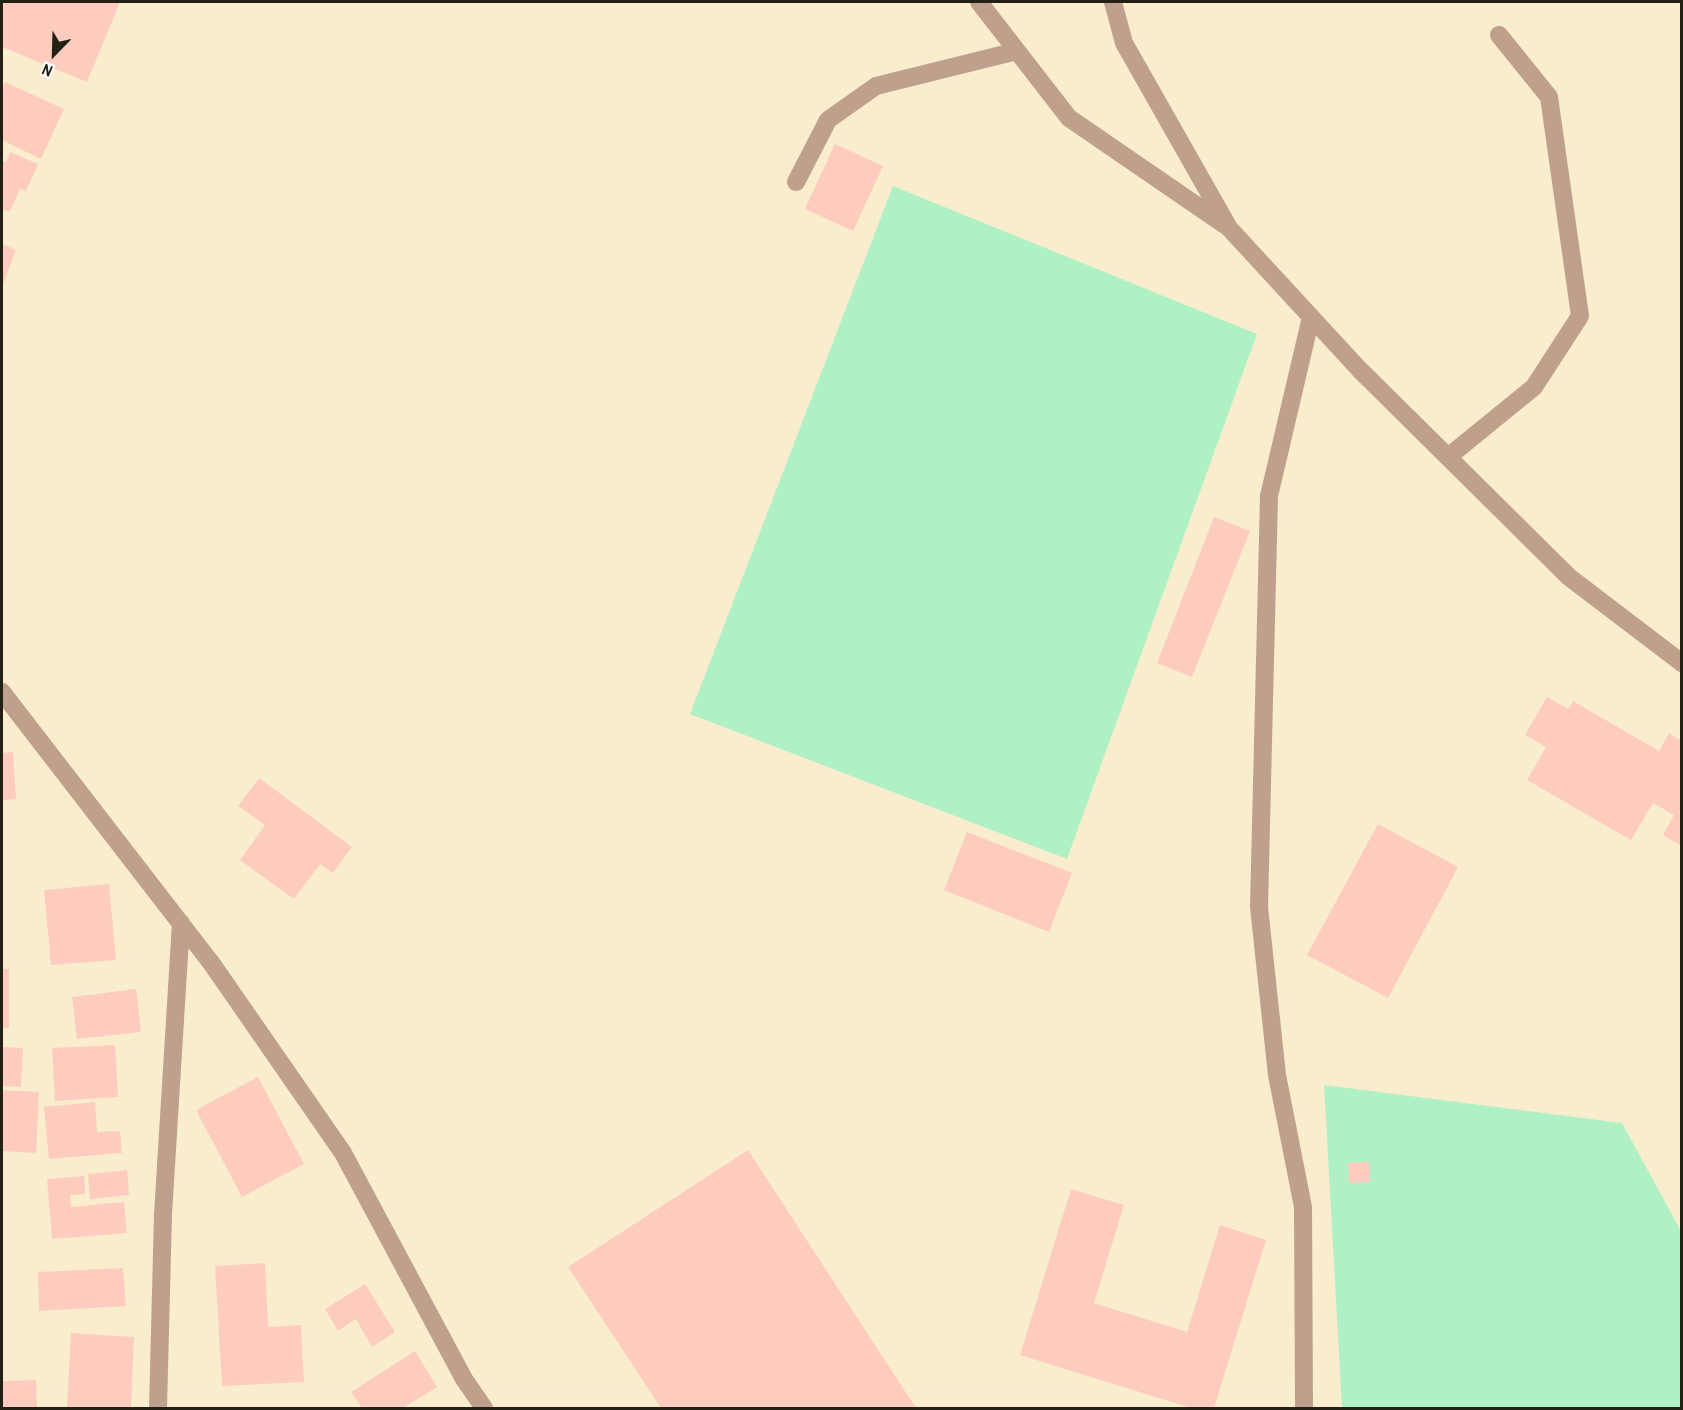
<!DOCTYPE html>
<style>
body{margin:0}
#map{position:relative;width:1683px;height:1410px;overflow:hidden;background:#f9edce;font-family:"Archivo Narrow",sans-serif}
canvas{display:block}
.frame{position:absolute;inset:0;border:3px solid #242014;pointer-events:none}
.north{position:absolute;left:24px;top:24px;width:60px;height:60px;-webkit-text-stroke:4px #fff;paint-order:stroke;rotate:203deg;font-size:16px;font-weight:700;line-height:24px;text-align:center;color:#242014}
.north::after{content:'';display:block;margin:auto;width:21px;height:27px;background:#242014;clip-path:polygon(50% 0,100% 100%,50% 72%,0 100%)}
</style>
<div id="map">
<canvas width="1683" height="1410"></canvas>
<div class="frame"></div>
<div class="north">N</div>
</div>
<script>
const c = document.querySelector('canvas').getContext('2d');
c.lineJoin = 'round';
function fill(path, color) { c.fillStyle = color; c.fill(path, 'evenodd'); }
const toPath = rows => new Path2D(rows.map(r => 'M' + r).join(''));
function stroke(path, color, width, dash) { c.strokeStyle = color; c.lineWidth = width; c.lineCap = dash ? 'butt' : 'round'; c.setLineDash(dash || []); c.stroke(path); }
fill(toPath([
 [893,186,1257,334,1067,859,690,714],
 [1324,1085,1622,1123,1681,1231,1681,1408,1342,1408]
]), '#b0f0c5');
fill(toPath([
 [4,2,120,2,87,82,2,47,2,8],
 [5,82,64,109,41,159,2,140,2,89],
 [835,144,883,166,853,231,805,209],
 [10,152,38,164,26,191,20,189,10,212,2,209,2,161,6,162],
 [2,244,16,250,2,287],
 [1214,517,1250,531,1192,677,1157,663],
 [1547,697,1568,709,1573,701,1659,751,1669,733,1682,741,1682,846,1663,835,1674,815,1653,803,1631,840,1527,780,1546,747,1525,735],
 [13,752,16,799,2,800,2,753],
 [259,778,352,847,333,873,320,864,294,899,240,860,265,825,238,806],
 [1378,824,1458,867,1388,998,1307,955],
 [967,832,1072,873,1049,932,944,890],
 [109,884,116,960,51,965,44,890],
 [2,969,9,969,9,1028,2,1028],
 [136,989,141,1032,77,1039,72,997],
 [115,1045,118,1097,55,1101,52,1048],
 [2,1047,23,1048,21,1087,2,1086],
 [258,1077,304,1164,242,1197,196,1110],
 [2,1090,39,1092,36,1153,2,1151],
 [95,1102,97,1132,120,1131,122,1153,49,1159,44,1107],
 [748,1150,916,1408,661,1408,568,1267],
 [1369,1162,1370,1182,1349,1183,1348,1163],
 [127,1170,129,1195,90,1199,88,1174],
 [84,1176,85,1194,70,1195,71,1207,124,1202,127,1233,52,1239,47,1179],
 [1071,1189,1124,1205,1094,1303,1187,1332,1220,1225,1266,1240,1214,1408,1191,1408,1020,1355],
 [265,1263,268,1327,301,1325,304,1382,222,1386,215,1266],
 [123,1268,126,1306,39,1311,38,1272],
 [365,1284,395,1332,372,1347,356,1319,338,1331,325,1309],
 [71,1333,134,1337,131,1408,67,1408],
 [415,1351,437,1387,403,1408,362,1408,351,1392],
 [36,1380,37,1408,2,1408,2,1381]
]), '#feccbf');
stroke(toPath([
 [979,2,1069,118,1225,225],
 [1113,2,1124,43,1229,228,1359,369,1569,577,1682,663],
 [796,182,828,120,876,86,1017,51],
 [1448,457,1534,387,1580,316,1549,97,1499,35],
 [2,692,212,964,343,1153,464,1379,484,1408],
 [158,1408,163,1214,181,923],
 [1304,1408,1303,1207,1277,1075,1259,907,1269,496,1311,317]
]), '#bea08c', 18);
</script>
